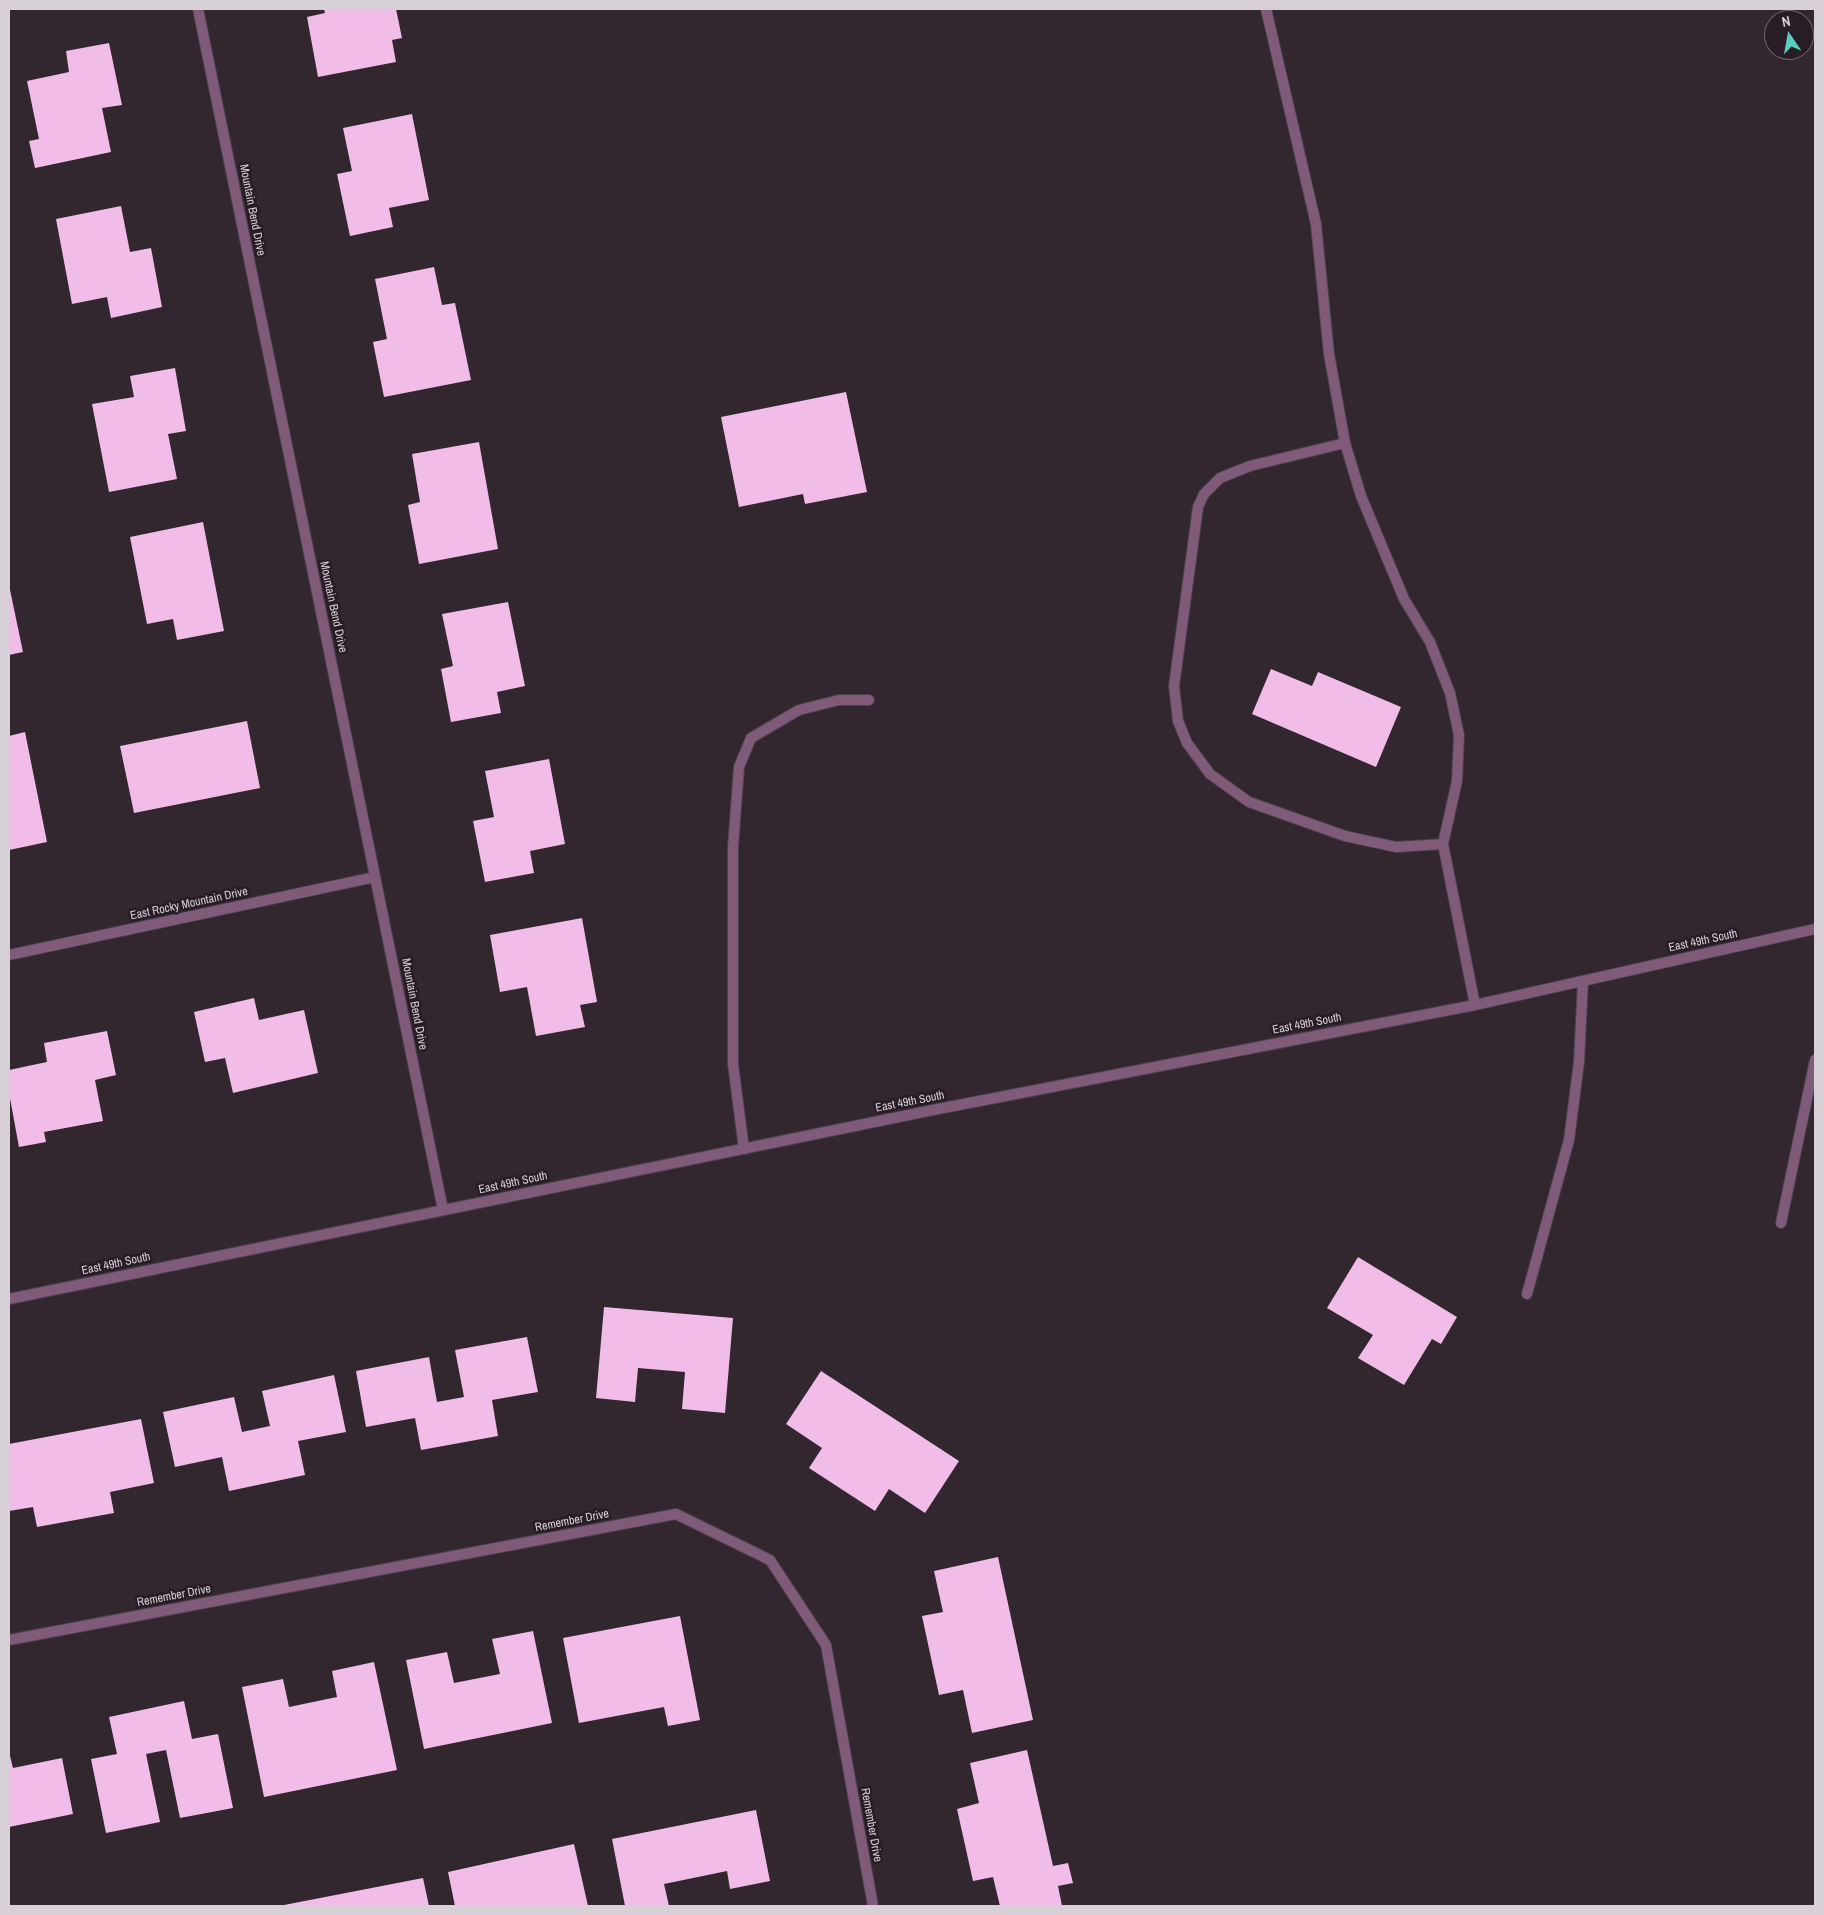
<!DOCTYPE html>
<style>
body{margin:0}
#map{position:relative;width:1824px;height:1915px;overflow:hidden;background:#32262f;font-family:"Archivo Narrow",sans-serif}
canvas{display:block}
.frame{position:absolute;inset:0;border:10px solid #d7d0d6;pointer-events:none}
.north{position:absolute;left:1764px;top:10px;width:50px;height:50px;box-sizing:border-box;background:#281c26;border:1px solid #6e646c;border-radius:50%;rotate:348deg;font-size:14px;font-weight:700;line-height:20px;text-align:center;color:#d7d0d6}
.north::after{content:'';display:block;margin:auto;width:18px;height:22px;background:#5acebd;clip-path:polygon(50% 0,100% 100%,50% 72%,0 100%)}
</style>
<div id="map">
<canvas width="1824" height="1915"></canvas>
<div class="frame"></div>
<div class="north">N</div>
</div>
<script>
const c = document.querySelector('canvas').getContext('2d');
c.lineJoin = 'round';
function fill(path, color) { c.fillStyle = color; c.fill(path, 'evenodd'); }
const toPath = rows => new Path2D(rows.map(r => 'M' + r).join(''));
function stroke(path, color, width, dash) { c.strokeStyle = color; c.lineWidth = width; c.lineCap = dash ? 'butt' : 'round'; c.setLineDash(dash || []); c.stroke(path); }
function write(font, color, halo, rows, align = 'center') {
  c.font = font + ' "Archivo Narrow",sans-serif'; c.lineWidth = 5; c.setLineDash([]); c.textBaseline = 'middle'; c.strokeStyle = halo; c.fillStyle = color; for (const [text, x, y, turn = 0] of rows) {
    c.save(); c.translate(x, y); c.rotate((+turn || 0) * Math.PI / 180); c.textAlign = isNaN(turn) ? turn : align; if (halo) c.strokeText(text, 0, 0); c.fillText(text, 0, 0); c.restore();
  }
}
fill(toPath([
 [324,9,396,9,402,38,392,40,396,62,318,77,307,17,325,13],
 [109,43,122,105,102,108,111,152,35,168,29,141,39,139,27,81,69,72,66,51],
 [412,114,429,200,389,208,393,227,350,236,337,174,352,171,343,128],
 [121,206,130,252,151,248,162,307,111,318,107,297,72,304,56,219],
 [434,267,442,305,455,303,471,380,384,397,373,342,387,339,375,279],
 [175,368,186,431,168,434,177,479,109,492,92,404,134,397,130,376],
 [846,392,867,492,805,504,803,494,739,507,721,417],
 [479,442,498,549,419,564,408,505,420,502,412,454],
 [203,522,224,631,177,640,173,619,147,624,130,537],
 [9,585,23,652,9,655],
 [508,602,525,686,497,692,501,713,451,722,441,669,453,666,442,614],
 [1271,669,1312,686,1318,672,1401,707,1376,767,1252,714],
 [247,721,260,788,134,813,120,746],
 [25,732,47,842,9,850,9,736],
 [549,759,565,844,530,851,534,873,485,882,473,821,494,817,485,771],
 [582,918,597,1002,580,1005,585,1027,536,1036,527,987,500,992,490,935],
 [254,998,259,1020,304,1010,318,1073,233,1093,225,1058,205,1062,194,1012],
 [107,1031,116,1075,95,1080,103,1121,44,1132,46,1142,19,1147,9,1093,9,1070,47,1062,44,1043],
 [1358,1257,1457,1317,1441,1344,1432,1339,1404,1385,1358,1358,1373,1335,1327,1308],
 [604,1307,733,1318,725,1413,682,1409,685,1372,638,1368,635,1402,596,1398],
 [527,1337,538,1392,492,1400,498,1436,421,1450,415,1418,366,1427,356,1371,429,1357,437,1402,464,1397,455,1350],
 [821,1371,959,1461,925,1513,889,1489,875,1511,809,1468,822,1448,786,1424],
 [334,1375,346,1432,298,1441,305,1475,229,1491,222,1457,175,1467,163,1412,234,1397,242,1432,270,1426,262,1391],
 [141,1419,154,1483,110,1492,114,1513,37,1527,33,1507,9,1511,9,1444],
 [998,1557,1033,1720,972,1733,963,1690,939,1695,922,1616,943,1612,934,1571],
 [680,1616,700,1720,668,1726,664,1707,579,1723,563,1638],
 [533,1631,552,1723,424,1749,406,1660,447,1652,454,1683,500,1674,492,1639],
 [374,1662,397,1770,264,1797,242,1687,283,1679,289,1707,337,1697,332,1671],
 [184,1701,192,1739,218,1734,233,1808,180,1818,166,1750,146,1754,160,1822,106,1833,91,1759,117,1754,109,1717],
 [1027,1750,1053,1866,1068,1863,1073,1883,1058,1886,1062,1906,1000,1906,993,1877,973,1881,957,1809,979,1803,970,1763],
 [9,1752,13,1768,62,1758,73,1814,9,1827],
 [756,1810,770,1881,730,1889,727,1871,664,1884,669,1906,625,1906,612,1839],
 [574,1844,588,1906,455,1906,448,1872],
 [423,1878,429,1906,284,1906,284,1905]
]), '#f2bce8');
const service = toPath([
 [1345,443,1250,466,1220,478,1204,494,1198,507,1174,686,1178,721,1187,743,1210,774,1249,802,1345,836,1396,847,1443,844],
 [744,1149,733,1064,733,847,739,767,751,738,799,710,839,700,869,700],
 [1781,1223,1815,1060],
 [1527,1294,1569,1140,1579,1062,1583,981]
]);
const minor = toPath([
 [198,9,443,1210],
 [1266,9,1316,224,1329,354,1345,443,1361,496,1404,599,1430,642,1450,693,1459,735,1457,781,1443,844,1475,1005],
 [9,955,375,877],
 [9,1640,676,1514,770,1560,826,1645,873,1906]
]);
const tertiary = toPath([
 [9,1299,933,1110,1475,1005,1815,929]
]);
stroke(service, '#4c414a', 12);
stroke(minor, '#4c414a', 12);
stroke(tertiary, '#4c414a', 12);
stroke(service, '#7f5b79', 10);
stroke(minor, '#7f5b79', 10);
stroke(tertiary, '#7f5b79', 10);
write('12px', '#d7d0d6', '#281c26', [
 ["Mountain Bend Drive",252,210,79],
 ["Mountain Bend Drive",333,607,78],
 ["East Rocky Mountain Drive",189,904,-12],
 ["East 49th South",1703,941,-12],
 ["Mountain Bend Drive",414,1004,79],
 ["East 49th South",1307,1024,-11],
 ["East 49th South",910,1102,-11],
 ["East 49th South",513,1183,-12],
 ["East 49th South",116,1264,-12],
 ["Remember Drive",572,1521,-11],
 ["Remember Drive",174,1596,-11],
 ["Remember Drive",871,1825,80]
]);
</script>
